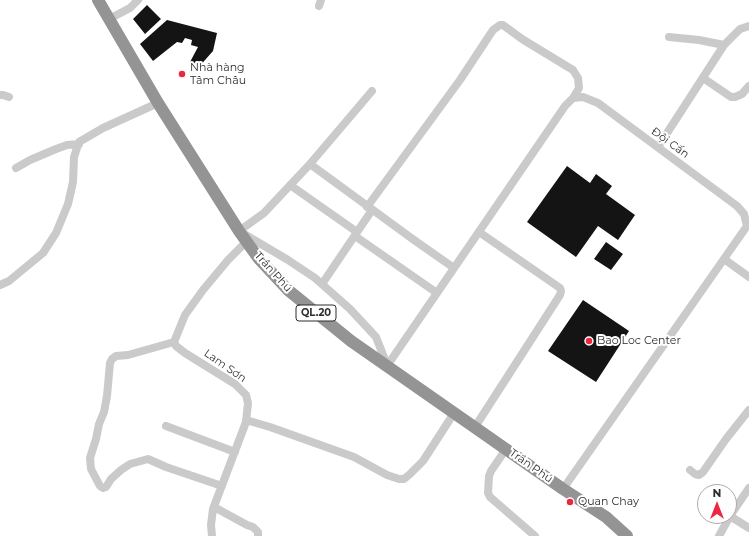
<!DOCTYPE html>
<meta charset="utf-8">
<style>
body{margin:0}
#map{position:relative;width:749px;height:536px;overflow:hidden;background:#fff;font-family:Montserrat,sans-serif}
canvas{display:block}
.north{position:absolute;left:697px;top:484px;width:40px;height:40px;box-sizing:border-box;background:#fff;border:1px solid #ababab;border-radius:50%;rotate:0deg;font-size:11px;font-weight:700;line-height:16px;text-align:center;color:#2d2d2d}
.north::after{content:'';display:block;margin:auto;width:14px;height:18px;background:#ed2741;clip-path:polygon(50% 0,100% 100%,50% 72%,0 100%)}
</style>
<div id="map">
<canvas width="749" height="536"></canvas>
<div class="north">N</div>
</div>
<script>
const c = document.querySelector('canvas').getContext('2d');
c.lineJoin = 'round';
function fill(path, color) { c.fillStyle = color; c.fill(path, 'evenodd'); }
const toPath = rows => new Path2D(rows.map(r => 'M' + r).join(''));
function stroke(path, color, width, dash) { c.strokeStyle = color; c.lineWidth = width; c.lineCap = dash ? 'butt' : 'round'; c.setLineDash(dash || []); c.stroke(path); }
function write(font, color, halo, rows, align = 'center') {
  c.font = font + ' Montserrat,sans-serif'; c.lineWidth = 4; c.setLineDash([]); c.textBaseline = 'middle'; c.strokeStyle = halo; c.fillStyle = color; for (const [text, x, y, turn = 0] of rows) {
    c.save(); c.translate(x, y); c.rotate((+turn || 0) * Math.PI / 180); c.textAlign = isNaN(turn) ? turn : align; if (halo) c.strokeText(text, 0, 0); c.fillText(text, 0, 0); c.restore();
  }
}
fill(toPath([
 [147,5,161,19,145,34,133,19],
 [167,20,217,33,213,51,198,68,190,62,198,47,191,45,192,40,185,38,182,43,177,42,153,61,140,44],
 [567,166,590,183,596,174,612,186,606,194,635,215,618,240,598,226,576,257,527,222],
 [606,242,623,254,611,270,594,259],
 [583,300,629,331,596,382,548,351]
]), '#141414');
stroke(toPath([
 [319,6,321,0],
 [109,19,130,8,138,0],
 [669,37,699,40,724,45],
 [703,78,731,97,735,97,742,94,749,86],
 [372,91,310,164,264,213,239,231,288,260,315,278,350,309,376,337,387,365],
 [0,95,3,95,9,97],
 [658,147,724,45,740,29,749,26],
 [310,164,414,240,454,268],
 [16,168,30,160,56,149,67,145,79,144],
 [290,185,357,232],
 [367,207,460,80,493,30,500,25,503,25,522,39,573,70,578,78,579,88,573,98],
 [355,236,437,293],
 [724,259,749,277],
 [322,284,372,210],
 [0,285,9,281,43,253,56,233,68,204,73,182,74,157,79,142,103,128,158,103],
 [174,342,128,355,116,356,112,359,110,363,107,396,104,412,99,424,96,439,90,458,91,469,100,486,103,488,106,487,111,479,121,470,130,464,148,459,166,467,222,486],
 [387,366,565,106,573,98,583,97,598,103,737,206,744,214,747,226,563,489],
 [246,420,270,427,354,457,387,475,399,479,404,479,410,474,423,461,434,444,454,413],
 [166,426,235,452],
 [475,427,560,295,561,291,560,288,479,232],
 [506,449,491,471,489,476,488,493,490,497,535,536],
 [690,470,695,474,699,475,703,472,726,439,749,410],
 [214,507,247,525,253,527,258,532,258,536],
 [730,516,749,528],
 [212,536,211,525,213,509,246,422,248,403,246,395,235,384,185,353,176,346,174,342,185,315,203,290,228,260,247,241],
 [719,536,730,516,749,488]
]), '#cacaca', 8);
stroke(toPath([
 [98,0,158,103,239,231,259,259,288,290,351,341,563,489,606,517,627,536]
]), '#949494', 12);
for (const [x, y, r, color] of [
 [182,74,4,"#ed2741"],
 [589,341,4,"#ed2741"],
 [570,502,4,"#ed2741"]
]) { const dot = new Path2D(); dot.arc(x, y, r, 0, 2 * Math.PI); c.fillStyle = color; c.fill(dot); stroke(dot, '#fff', 1.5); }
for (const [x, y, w] of [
 [316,313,40]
]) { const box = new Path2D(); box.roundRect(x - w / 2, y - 8, w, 16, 3); c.fillStyle = '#fff'; c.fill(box); stroke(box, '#2d2d2d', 1); }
write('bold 10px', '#2d2d2d', null, [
 ["QL.20",316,313]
]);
write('11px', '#2d2d2d', '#fff', [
 ["Nhà hàng",190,68],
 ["Tâm Châu",190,81],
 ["Bao Loc Center",597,341],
 ["Quan Chay",578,502]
], 'left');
write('11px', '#2d2d2d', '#fff', [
 ["Đội Cấn",670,143,36],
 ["Trần Phú",273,272,48],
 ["Lam Sơn",225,366,35],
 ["Trần Phú",531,466,35]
]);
</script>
